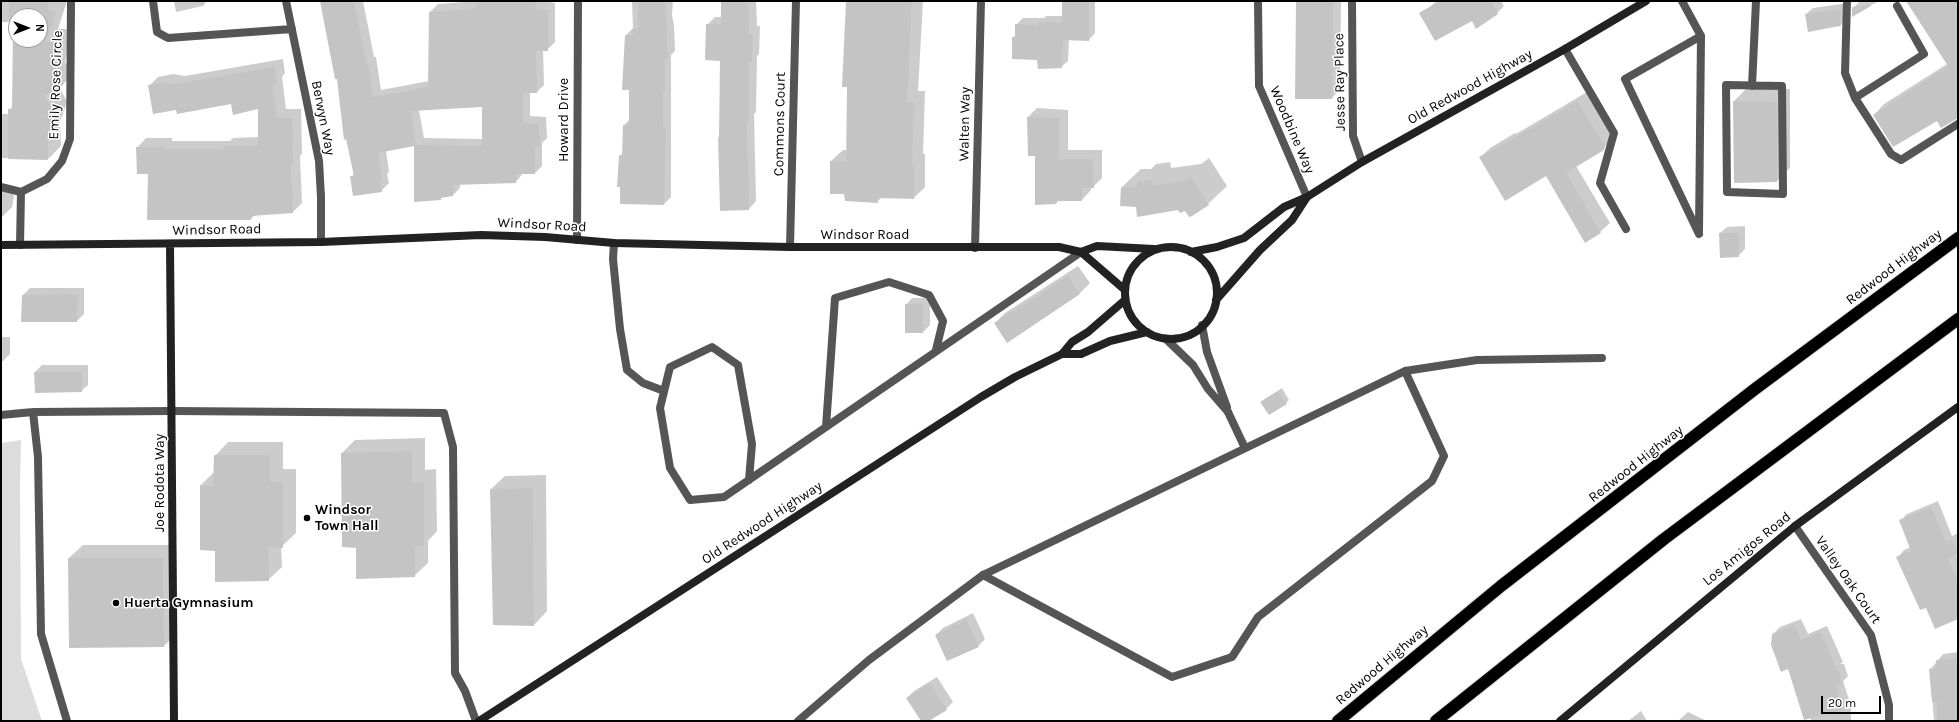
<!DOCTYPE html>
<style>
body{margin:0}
#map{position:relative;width:1959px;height:722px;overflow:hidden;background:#fff;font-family:Karla,sans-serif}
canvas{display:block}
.frame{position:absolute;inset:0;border:2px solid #000;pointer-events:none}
.north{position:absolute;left:8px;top:8px;width:40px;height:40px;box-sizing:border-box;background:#fff;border:1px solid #999;border-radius:50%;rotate:90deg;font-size:11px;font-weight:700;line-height:16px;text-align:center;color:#000}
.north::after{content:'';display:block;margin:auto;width:14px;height:18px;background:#000;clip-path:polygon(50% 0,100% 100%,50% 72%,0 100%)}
.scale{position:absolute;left:1821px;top:696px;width:60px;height:18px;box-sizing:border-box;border:2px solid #000;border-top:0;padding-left:5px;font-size:12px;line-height:14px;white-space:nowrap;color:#000;-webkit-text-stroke:3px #fff;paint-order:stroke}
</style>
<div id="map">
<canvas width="1959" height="722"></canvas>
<div class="frame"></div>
<div class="north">N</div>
<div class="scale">20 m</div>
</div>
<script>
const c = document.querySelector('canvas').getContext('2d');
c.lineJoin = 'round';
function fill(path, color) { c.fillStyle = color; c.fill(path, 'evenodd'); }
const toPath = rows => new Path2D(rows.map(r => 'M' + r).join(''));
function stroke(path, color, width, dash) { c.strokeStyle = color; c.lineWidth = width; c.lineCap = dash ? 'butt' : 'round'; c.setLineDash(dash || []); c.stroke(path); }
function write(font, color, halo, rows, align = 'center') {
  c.font = font + ' Karla,sans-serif'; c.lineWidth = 3; c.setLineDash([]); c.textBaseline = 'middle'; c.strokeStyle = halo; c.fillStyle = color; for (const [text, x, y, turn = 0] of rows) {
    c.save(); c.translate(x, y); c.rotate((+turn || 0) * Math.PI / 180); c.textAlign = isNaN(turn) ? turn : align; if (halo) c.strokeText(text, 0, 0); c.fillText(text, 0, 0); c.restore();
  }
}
fill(toPath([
 [21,440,20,483,21,659,42,721,1,721,1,443]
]), '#dcdcdc');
fill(toPath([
 [1,1,66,1,66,4,58,29,68,29,70,39,65,63,69,64,69,78,60,88,67,102,60,122,61,146,48,159,1,158,1,114,9,114,9,110,13,106,14,25,10,22,1,22],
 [16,16,40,16,40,40,16,40],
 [174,1,207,1,203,6,176,12],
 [321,1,363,1,374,57,376,57,381,90,429,81,430,12,438,4,477,1,542,1,555,3,555,42,547,50,543,50,544,85,537,92,530,92,530,116,546,117,547,138,542,143,542,166,535,173,523,173,516,182,460,183,460,188,453,195,443,196,441,199,415,200,415,145,386,151,389,172,387,174,389,183,381,191,351,177,354,174,338,77],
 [483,106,483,139,424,138,419,110],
 [632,1,673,1,672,15,674,25,675,51,671,55,671,197,664,204,620,156,623,153,624,125,630,119,630,89,626,35,633,28],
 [722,1,756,1,757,26,760,26,759,54,757,56,756,112,754,114,756,201,749,209,720,136,721,60,707,25,715,17,722,17],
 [847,1,923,1,918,91,925,91,923,154,925,154,925,187,914,198,882,197,877,202,845,193,831,161,843,150,847,150,848,86],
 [1063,1,1095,1,1095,33,1089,40,1069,39,1068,61,1061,67,1038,59,1013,38,1016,35,1016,25,1023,18,1044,18,1046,16,1063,16],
 [1297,1,1341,1,1340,89,1332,98],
 [1437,1,1501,1,1504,6,1497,13,1472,20,1421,14],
 [1860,1,1879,1,1853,15,1853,8],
 [1907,1,1958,1,1958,117,1937,119,1874,115,1884,104,1947,64],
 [1848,3,1847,19,1840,26,1806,14,1813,8],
 [283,59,285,73,282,77,286,109,301,109,302,154,300,156,302,203,293,212,255,215,251,219,149,173,137,148,146,138,172,138,172,141,230,141,233,138,259,137,259,107,232,102,177,109,149,86,158,77,173,74,185,76],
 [1747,88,1790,89,1790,168,1777,181,1734,101],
 [1587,92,1613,136,1603,149,1576,166,1610,223,1600,232,1546,174,1481,157,1490,148,1515,133,1516,134],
 [1037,108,1068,110,1068,150,1102,150,1102,178,1093,187,1091,187,1091,190,1082,200,1060,200,1056,203,1036,155,1028,117],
 [1209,158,1227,186,1208,204,1189,215,1186,209,1137,206,1122,187,1141,169,1151,169,1156,164,1170,162,1171,168,1201,164],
 [1,189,12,189,14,197,12,207,1,218],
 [1745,226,1745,249,1738,256,1720,233,1727,227],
 [1078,266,1090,283,1080,293,1007,341,995,323,1005,313],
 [30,288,84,288,84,314,77,321,23,295],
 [912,298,930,298,930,325,923,332,906,332,906,305],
 [1,337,10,337,10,354,3,361,1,361],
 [42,365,88,365,88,385,81,391,35,372],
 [1282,388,1289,400,1286,403,1265,399],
 [425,438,425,470,436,469,437,531,428,541,428,563,414,576,357,547,342,453,355,440],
 [228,442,283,442,283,469,296,469,296,533,281,547,282,567,268,580,216,550,201,485,214,472,215,456],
 [546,475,547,611,534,625,491,489,505,476],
 [1938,501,1952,536,1958,533,1958,553,1956,554,1958,560,1958,618,1926,606,1898,557,1904,550,1911,547,1900,521,1907,514],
 [83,545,176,545,177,633,164,646,69,558],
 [973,613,985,639,978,646,936,635,943,628],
 [1801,619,1808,634,1827,626,1843,662,1840,664,1844,664,1848,676,1843,681,1851,706,1851,721,1811,721,1811,717,1773,634,1780,627],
 [1958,652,1958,721,1934,721,1930,670,1943,654],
 [937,677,953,702,946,709,927,721,922,721,907,698,914,691],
 [1641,711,1647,721,1628,721],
 [1688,712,1707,721,1678,721]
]), '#0003');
fill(toPath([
 [9,1,48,1,48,10,56,11,46,42,55,42,57,53,52,76,57,76,57,92,44,95,55,115,48,135,48,160,8,159,8,109,12,109,13,26,9,26],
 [16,16,40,16,40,40,16,40],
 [320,1,349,1,350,4,354,3,367,64,368,63,373,97,428,87,429,12,476,9,476,1,536,1,535,9,548,10,548,51,536,51,537,93,523,93,523,123,539,124,540,147,535,147,535,174,516,174,516,183,453,185,453,196,441,198,441,200,414,202,414,146,378,153,382,180,380,181,382,192,353,196,350,176,354,176,346,139,344,140,337,79,335,79],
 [482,107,482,146,416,145,411,111],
 [638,1,665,1,668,59,665,59,665,91,663,91,663,127,666,127,664,205,620,204,620,187,617,187,619,155,622,156,623,125,629,125,629,90,622,90,625,35,633,35,632,29,638,29],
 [721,1,748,1,749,34,753,34,752,62,749,62,749,121,747,121,749,210,720,211,718,137,719,137,720,61,705,60,706,24,721,24],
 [846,1,912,1,907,102,914,102,912,165,914,165,914,199,878,198,878,203,845,201,844,194,830,194,830,161,846,162,847,87,842,87],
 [1062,1,1089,1,1089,41,1063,40,1062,68,1038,69,1037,60,1012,59,1012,37,1015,37,1015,24,1038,25,1038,22,1062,22],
 [1296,1,1333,1,1332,99,1295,99],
 [1440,1,1491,1,1498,14,1476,29,1472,21,1435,41,1419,13],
 [1906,1,1958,1,1958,118,1941,128,1937,121,1893,147,1873,115,1948,66],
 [1871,5,1871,6,1852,17,1852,7],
 [1841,9,1840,26,1808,32,1805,14],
 [274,67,277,83,272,84,277,118,292,118,293,165,291,165,293,213,251,216,251,220,147,220,148,174,137,174,136,147,164,147,163,149,223,149,223,146,258,146,258,109,233,115,231,104,177,114,176,110,153,114,148,85,163,83,175,84],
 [1577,101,1605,146,1604,150,1566,173,1601,233,1585,243,1546,176,1505,201,1479,157,1506,142,1506,143],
 [1733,101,1777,102,1777,182,1734,183],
 [1027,117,1059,118,1059,159,1093,159,1094,188,1082,188,1082,201,1057,201,1056,204,1035,205,1035,156,1028,156],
 [1190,176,1209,205,1192,216,1189,217,1185,211,1180,213,1178,210,1137,217,1136,207,1120,206,1121,187,1137,187,1137,182,1152,180,1153,185,1182,182],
 [1719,233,1738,233,1739,257,1720,258],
 [1068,276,1080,294,1007,343,994,323],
 [78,294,77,322,21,322,22,295],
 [905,304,923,304,923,333,905,333],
 [34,372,82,372,82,392,35,393],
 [1278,391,1287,404,1269,415,1260,402],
 [412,451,412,483,424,482,424,546,415,546,415,577,356,579,356,548,342,547,341,453],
 [214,455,270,455,270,482,283,482,283,548,268,547,269,581,215,582,215,551,200,550,200,485,213,486],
 [533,488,534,626,493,625,490,489],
 [1931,507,1946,542,1952,539,1958,552,1958,554,1948,558,1958,581,1958,619,1935,629,1926,608,1920,610,1896,557,1911,551,1899,520],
 [68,558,163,558,164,647,69,648],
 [966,619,979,647,947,661,935,635],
 [1794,625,1801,640,1820,632,1837,669,1834,670,1838,670,1842,684,1836,687,1843,710,1804,720,1788,669,1781,672,1771,645,1772,634],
 [1958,658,1958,721,1937,721,1937,702,1932,702,1929,669,1937,668,1936,660],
 [930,683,947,710,929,721,921,721,906,698]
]), '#c4c4c4');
const highway = toPath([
 [1338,721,1501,586,1755,389,1958,238],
 [1436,721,1664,539,1958,319]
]);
stroke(highway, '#dbdbdb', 14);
stroke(toPath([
 [1258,1,1259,86,1307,197],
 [1682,1,1701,36,1625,79,1699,234],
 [1847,1,1845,73,1855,98],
 [1897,6,1924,54,1855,98,1891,154,1901,160,1958,124],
 [1565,49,1614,133,1600,183,1626,229],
 [1726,85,1782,86,1783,194,1727,192,1726,85],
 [1752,86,1756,1],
 [1,187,21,192],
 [1699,231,1701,36],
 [614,243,613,259,620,329,627,370,643,383,664,391],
 [33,412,38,457,41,634,67,721],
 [1228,412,1245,448],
 [1,415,33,412,172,411,444,413,453,447,455,673,465,691,476,721],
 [826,427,835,298,889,282,929,295,943,321,936,350],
 [749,480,752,444,738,365,712,347,670,367,660,408,670,468,690,500,724,497,1081,252],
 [983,575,1172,677,1232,657,1258,617,1432,481,1444,456,1405,371],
 [798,721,869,660,983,575,1405,371,1477,360,1602,358]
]), '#555', 8);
stroke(toPath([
 [153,1,157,32,168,38,292,29],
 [286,1,319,161,321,197,321,242],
 [1352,1,1353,136,1362,162],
 [577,240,578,1],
 [20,245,21,192,47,179,62,161,70,139,71,1],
 [790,247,796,1],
 [975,248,981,1],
 [1202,325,1207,352,1227,407],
 [1166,339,1193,365,1208,389,1228,412],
 [1795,526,1871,635,1889,705,1889,721]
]), '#555', 8);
stroke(toPath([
 [170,244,174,721],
 [1,245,321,242,481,235,545,237,614,243,790,247,1059,247,1081,252,1125,290],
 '1125 293a46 46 0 1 1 92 0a46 46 0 1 1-92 0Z',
 [1081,252,1097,246,1154,249],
 [1191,252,1217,247,1244,238,1284,207,1307,197,1362,162,1565,49,1646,1],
 [1216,300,1260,250,1292,220,1307,197],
 [1062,354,1081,354,1110,341,1147,332],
 [479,721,981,397,1015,377,1062,354,1072,342,1088,332,1125,300],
 [1560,721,1795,526,1958,407]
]), '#222', 8);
stroke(highway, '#000', 12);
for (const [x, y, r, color] of [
 [307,518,4,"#000"],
 [116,603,4,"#000"]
]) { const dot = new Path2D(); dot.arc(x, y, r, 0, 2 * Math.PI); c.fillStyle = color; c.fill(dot); stroke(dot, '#fff', 1.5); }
write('14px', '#000', '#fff', [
 ["Jesse Ray Place",1340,82,-91],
 ["Emily Rose Circle",56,85,-88],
 ["Old Redwood Highway",1470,87,-29],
 ["Berwyn Way",323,118,79],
 ["Howard Drive",564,120,-90],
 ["Commons Court",780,124,-89],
 ["Walten Way",965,124,-89],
 ["Woodbine Way",1292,130,67],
 ["Windsor Road",542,225,3],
 ["Windsor Road",217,230,-1],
 ["Windsor Road",865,235],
 ["Redwood Highway",1894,267,-37],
 ["Redwood Highway",1636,464,-38],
 ["Joe Rodota Way",160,483,-90],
 ["Old Redwood Highway",762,523,-33],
 ["Los Amigos Road",1747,549,-39],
 ["Valley Oak Court",1848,580,55],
 ["Redwood Highway",1382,665,-40]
]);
write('bold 14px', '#000', '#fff', [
 ["Windsor",315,510],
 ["Town Hall",315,526],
 ["Huerta Gymnasium",124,603]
], 'left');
</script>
